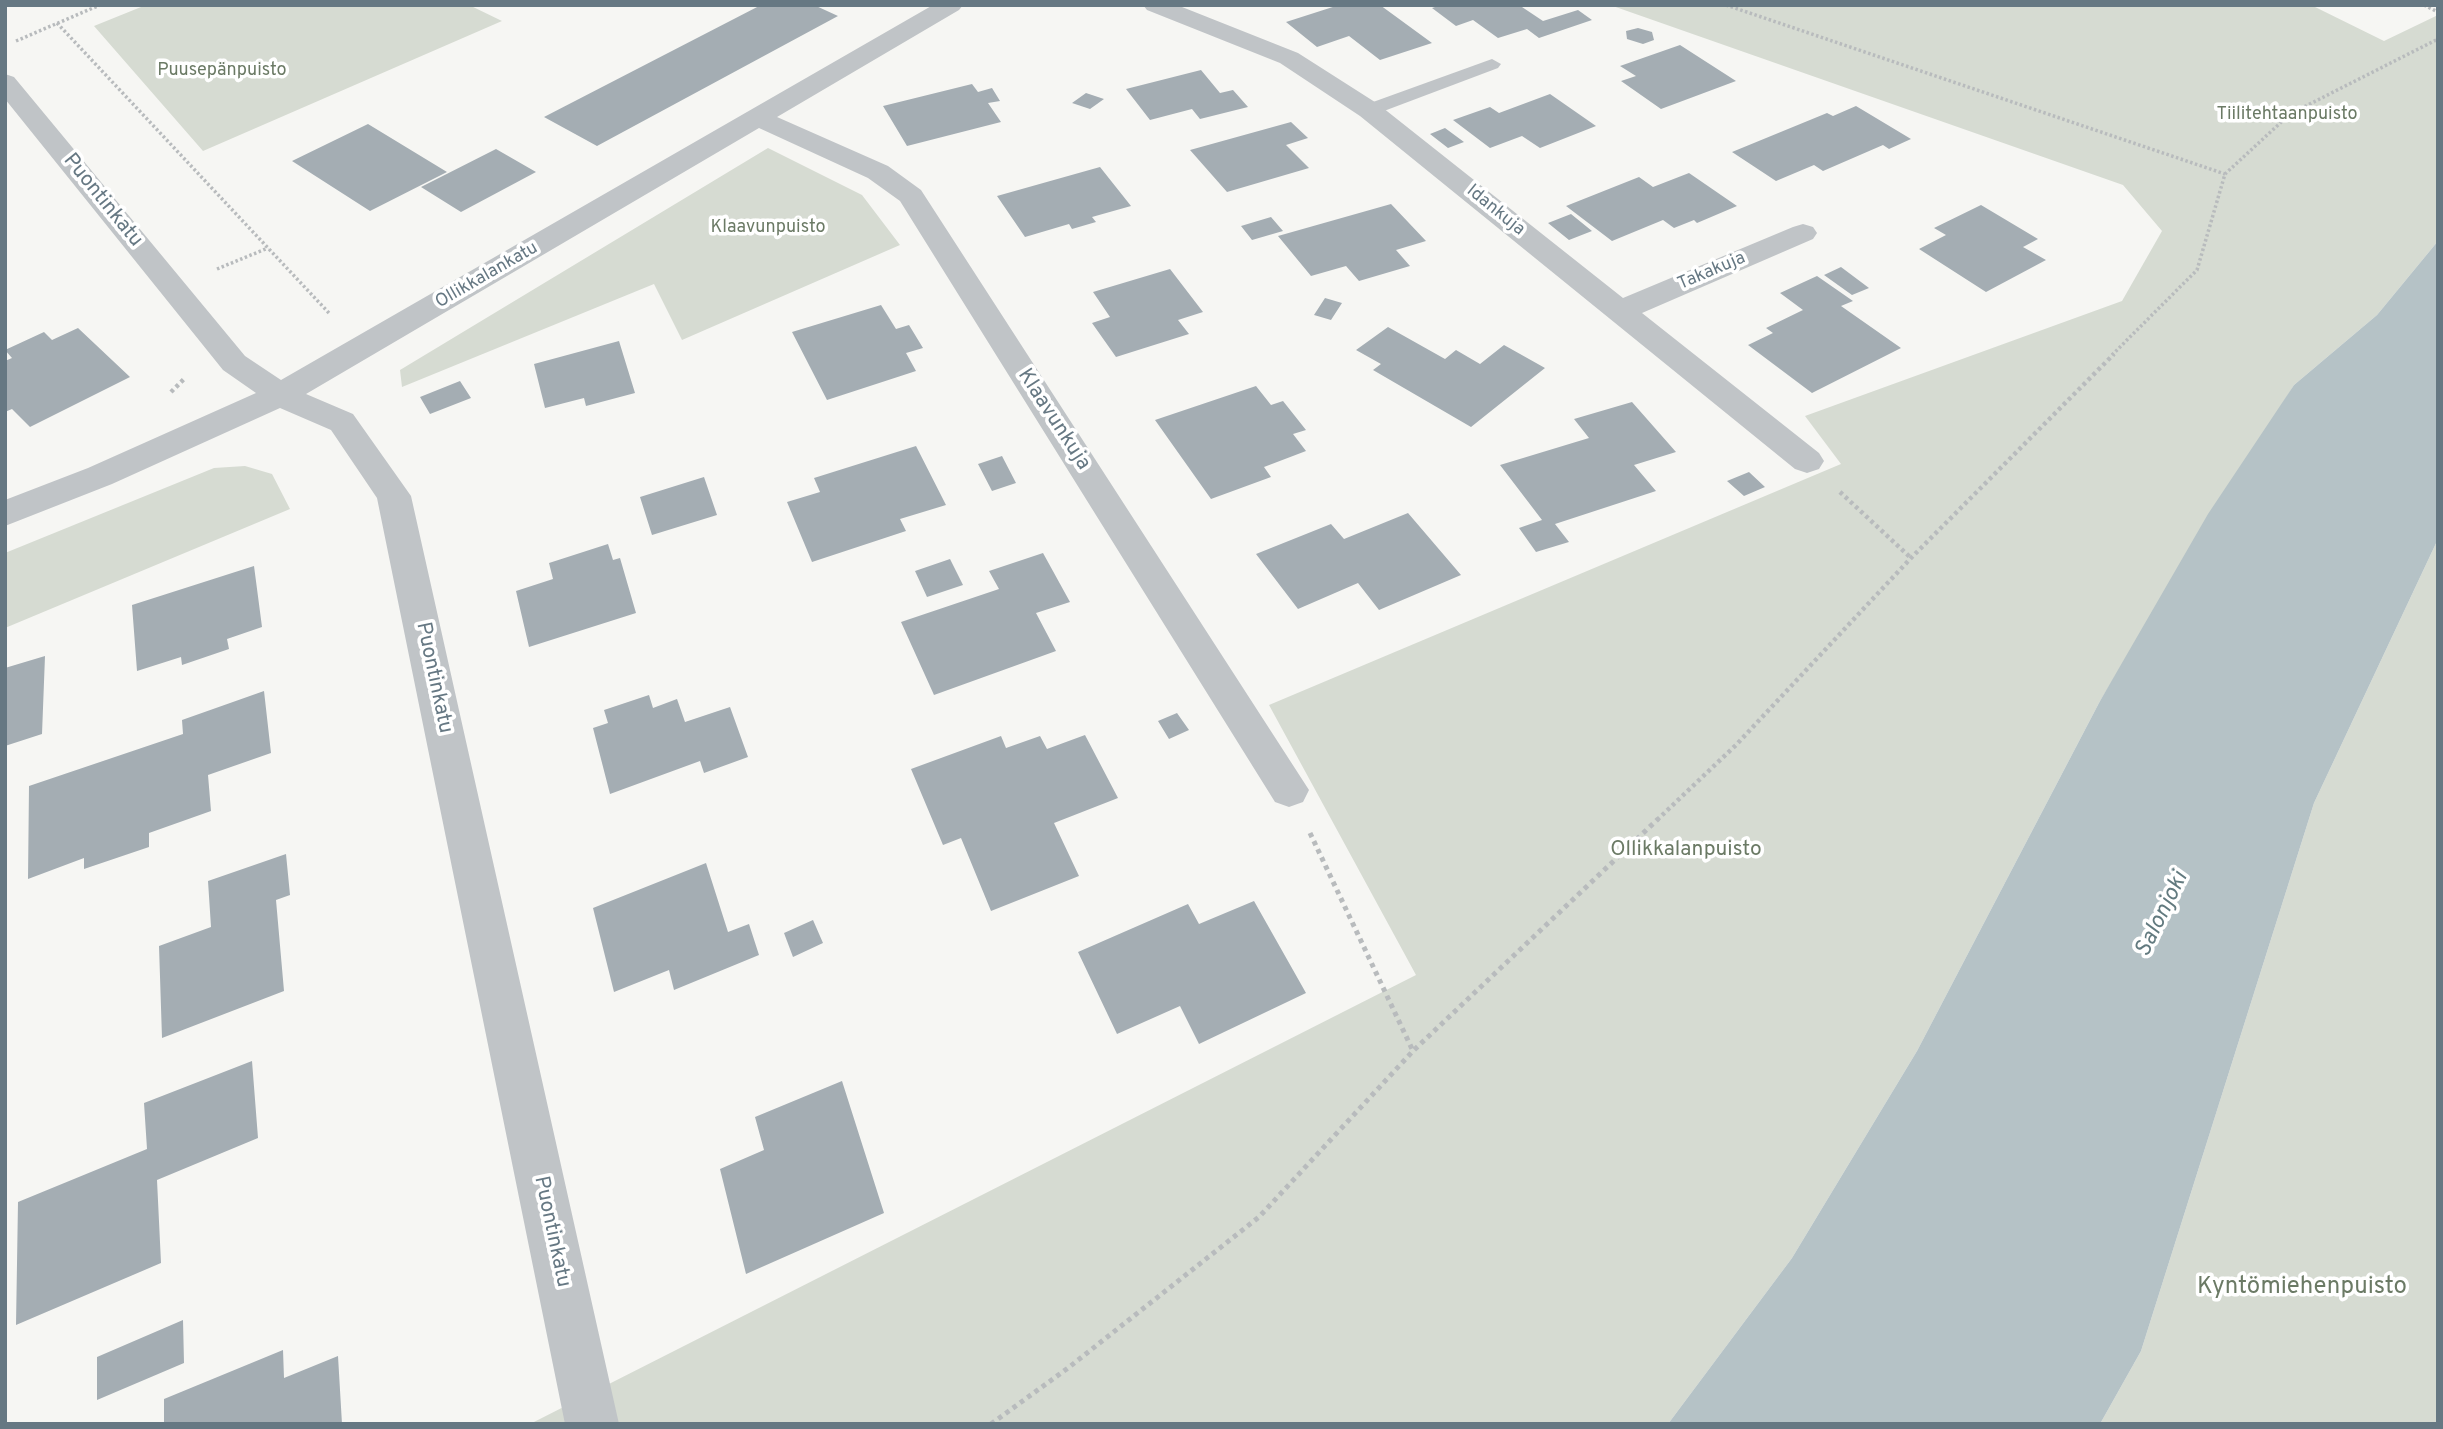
<!DOCTYPE html>
<meta charset="utf-8">
<style>
body{margin:0}
#map{position:relative;width:2443px;height:1429px;overflow:hidden;background:#f6f6f3;font-family:Overpass,sans-serif}
canvas{display:block}
.frame{position:absolute;inset:0;border:7px solid #667883;pointer-events:none}
</style>
<div id="map">
<canvas width="2443" height="1429"></canvas>
<div class="frame"></div>
</div>
<script>
const c = document.querySelector('canvas').getContext('2d');
c.lineJoin = 'round';
function fill(path, color) { c.fillStyle = color; c.fill(path, 'evenodd'); }
const toPath = rows => new Path2D(rows.map(r => 'M' + r).join(''));
function stroke(path, color, width, dash) { c.strokeStyle = color; c.lineWidth = width; c.lineCap = dash ? 'butt' : 'round'; c.setLineDash(dash || []); c.stroke(path); }
function write(font, color, halo, rows, align = 'center') {
  c.font = font + ' Overpass,sans-serif'; c.lineWidth = 7; c.setLineDash([]); c.textBaseline = 'middle'; c.strokeStyle = halo; c.fillStyle = color; for (const [text, x, y, turn = 0] of rows) {
    c.save(); c.translate(x, y); c.rotate((+turn || 0) * Math.PI / 180); c.textAlign = isNaN(turn) ? turn : align; if (halo) c.strokeText(text, 0, 0); c.fillText(text, 0, 0); c.restore();
  }
}
fill(toPath([
 [146,5,469,5,502,21,203,151,94,26],
 [1610,5,2311,5,2384,41,2438,15,2438,241,2377,315,2294,385,2100,701,1917,1051,1792,1258,1668,1424,530,1424,1416,975,1269,705,1841,464,1805,416,2122,301,2162,231,2123,185],
 [768,148,862,195,900,245,682,340,654,284,402,387,400,370],
 [245,466,272,474,290,509,5,628,5,553,214,468],
 [2438,539,2438,1424,2100,1424,2141,1351,2314,803]
]), '#d6dbd2');
fill(toPath([
 [2438,241,2438,539,2314,803,2141,1351,2100,1424,1668,1424,1792,1258,1917,1051,2100,701,2208,514,2294,385,2377,315]
]), '#b5c2c6');
fill(toPath([
 [761,5,814,5,838,16,597,146,544,117],
 [1339,5,1380,5,1432,43,1380,60,1349,36,1317,47,1286,22],
 [1441,5,1519,5,1543,21,1578,10,1592,20,1539,38,1527,29,1498,38,1473,20,1456,26,1432,8],
 [1638,28,1652,32,1654,40,1643,44,1627,39,1626,31],
 [1680,45,1736,81,1661,109,1621,81,1636,76,1620,66],
 [1201,70,1220,93,1233,90,1248,107,1200,119,1192,109,1150,120,1126,89],
 [972,84,978,92,992,88,1000,101,988,103,1001,122,907,146,883,106],
 [1086,93,1104,99,1090,109,1072,103],
 [1550,94,1596,126,1540,148,1522,136,1490,148,1453,120,1490,107,1499,113],
 [1856,106,1911,139,1889,149,1883,145,1823,171,1814,165,1776,181,1732,152,1827,113,1833,116],
 [1291,122,1308,138,1286,145,1309,168,1227,192,1190,150],
 [368,124,447,172,370,211,292,161],
 [1445,128,1464,142,1448,148,1430,134],
 [496,149,536,172,461,212,421,187],
 [1100,167,1131,206,1092,217,1096,222,1072,229,1069,224,1025,237,997,196],
 [1689,173,1737,206,1697,223,1694,220,1674,228,1663,220,1612,241,1566,206,1639,177,1653,187],
 [1391,204,1426,241,1396,250,1410,266,1359,281,1346,266,1311,276,1278,236],
 [1981,205,2038,239,2023,247,2046,260,1986,292,1919,249,1946,235,1934,228],
 [1571,214,1592,231,1569,240,1548,223],
 [1271,217,1283,231,1252,240,1241,226],
 [1841,267,1869,288,1852,295,1824,275],
 [1170,269,1203,312,1178,320,1189,334,1116,357,1092,323,1110,317,1093,292],
 [1817,276,1853,301,1841,306,1901,348,1812,393,1748,345,1773,333,1766,328,1803,310,1780,293],
 [1325,298,1342,303,1331,320,1314,315],
 [881,305,896,329,909,325,923,348,906,353,916,371,827,400,792,332],
 [1388,327,1445,359,1456,350,1480,364,1504,345,1545,368,1471,427,1373,370,1381,364,1356,350],
 [78,328,130,377,30,427,12,409,5,412,5,361,12,358,5,350,44,332,52,340],
 [619,341,635,393,586,406,584,398,545,408,534,364],
 [460,381,471,398,430,414,420,397],
 [1256,386,1271,405,1283,401,1306,430,1293,434,1306,451,1264,467,1271,477,1211,499,1155,420],
 [1632,402,1676,452,1634,465,1656,491,1555,524,1569,542,1536,552,1519,528,1542,520,1500,465,1589,438,1574,419],
 [916,446,946,505,900,519,906,531,812,562,787,502,820,492,814,478],
 [1002,456,1016,483,992,491,978,464],
 [1749,472,1765,487,1744,496,1727,481],
 [704,477,717,515,652,535,640,497],
 [1408,513,1461,575,1379,610,1358,583,1298,609,1256,554,1331,524,1344,539],
 [608,544,613,560,620,558,636,613,529,647,516,591,553,579,549,563],
 [1043,553,1070,602,1036,613,1056,651,934,695,901,622,999,589,989,571],
 [950,559,963,585,927,597,915,571],
 [254,566,262,627,227,639,229,649,182,665,181,657,137,671,132,605],
 [45,656,42,734,5,746,5,668],
 [264,691,271,753,208,775,211,811,149,833,149,847,84,869,84,858,28,879,29,786,183,734,182,720],
 [649,695,653,708,677,699,685,722,730,707,748,757,704,773,700,761,610,794,593,728,608,723,604,710],
 [1177,713,1189,730,1169,739,1158,721],
 [1085,735,1118,798,1054,823,1079,876,991,911,961,838,943,845,911,769,1001,736,1006,748,1040,736,1047,749],
 [286,854,290,895,276,900,284,991,162,1038,159,946,211,927,208,881],
 [706,863,728,932,749,924,759,955,674,990,669,970,614,992,593,908],
 [1254,901,1306,993,1199,1044,1180,1006,1117,1034,1078,952,1188,904,1199,924],
 [813,920,823,943,793,957,784,933],
 [252,1061,258,1138,157,1180,161,1263,16,1325,18,1202,147,1149,144,1103],
 [842,1081,884,1213,746,1274,720,1169,764,1150,755,1117],
 [183,1320,184,1363,97,1400,97,1357],
 [283,1350,284,1378,338,1356,342,1424,164,1424,164,1399]
]), '#a4adb3');
stroke(toPath([
 [1726,5,2225,174],
 [2341,5,2352,5],
 [2424,5,2438,12],
 [57,23,329,313],
 [16,41,100,5],
 [217,269,268,248],
 [2112,355,2197,270,2225,174,2290,114,2438,39]
]), '#b8bbbd', 3.5, [2.5, 2.5]);
stroke(toPath([
 [171,392,185,378],
 [1840,492,1911,558],
 [1657,820,1736,745,1911,558,2114,354]
]), '#b8bbbd', 4.5, [3.5, 3.5]);
stroke(toPath([
 [1310,833,1413,1051],
 [991,1424,1068,1368,1259,1217,1413,1051,1658,819]
]), '#b8bbbd', 5, [4.5, 4.5]);
fill(toPath([
 [1492,59,1501,64,1498,68,1376,114,1362,114,1360,110,1362,106,1492,59]
]), '#c0c4c7');
fill(toPath([
 [933,5,963,5,959,10,777,117,888,166,921,190,1309,790,1303,802,1289,807,1275,802,900,201,868,178,759,128,306,394,353,414,411,496,619,1424,565,1424,377,498,331,430,280,408,112,484,5,526,5,500,88,468,256,393,223,370,5,99,5,74,14,77,245,356,281,380,933,5],
 [1143,5,1177,5,1298,53,1378,104,1623,298,1793,227,1803,224,1813,227,1817,233,1813,239,1642,313,1819,453,1824,461,1819,469,1807,473,1795,469,1360,116,1280,63,1147,10,1143,5]
]), '#c0c4c7');
write('18px', '#6b7a65', '#fff', [
 ["Puusepänpuisto",222,71],
 ["Tiilitehtaanpuisto",2287,115],
 ["Klaavunpuisto",768,228]
]);
write('18px', '#667883', '#fff', [
 ["Idankuja",1495,211,39],
 ["Takakuja",1712,272,-23],
 ["Ollikkalankatu",487,276,-30]
]);
write('21px', '#667883', '#fff', [
 ["Puontinkatu",102,201,51],
 ["Klaavunkuja",1053,420,57],
 ["Puontinkatu",433,678,78],
 ["Puontinkatu",551,1232,78]
]);
write('21px', '#6b7a65', '#fff', [
 ["Ollikkalanpuisto",1686,851]
]);
write('italic 23px', '#627a7f', '#fff', [
 ["Salonjoki",2163,915,-64]
]);
write('24px', '#6b7a65', '#fff', [
 ["Kyntömiehenpuisto",2302,1288]
]);
</script>
